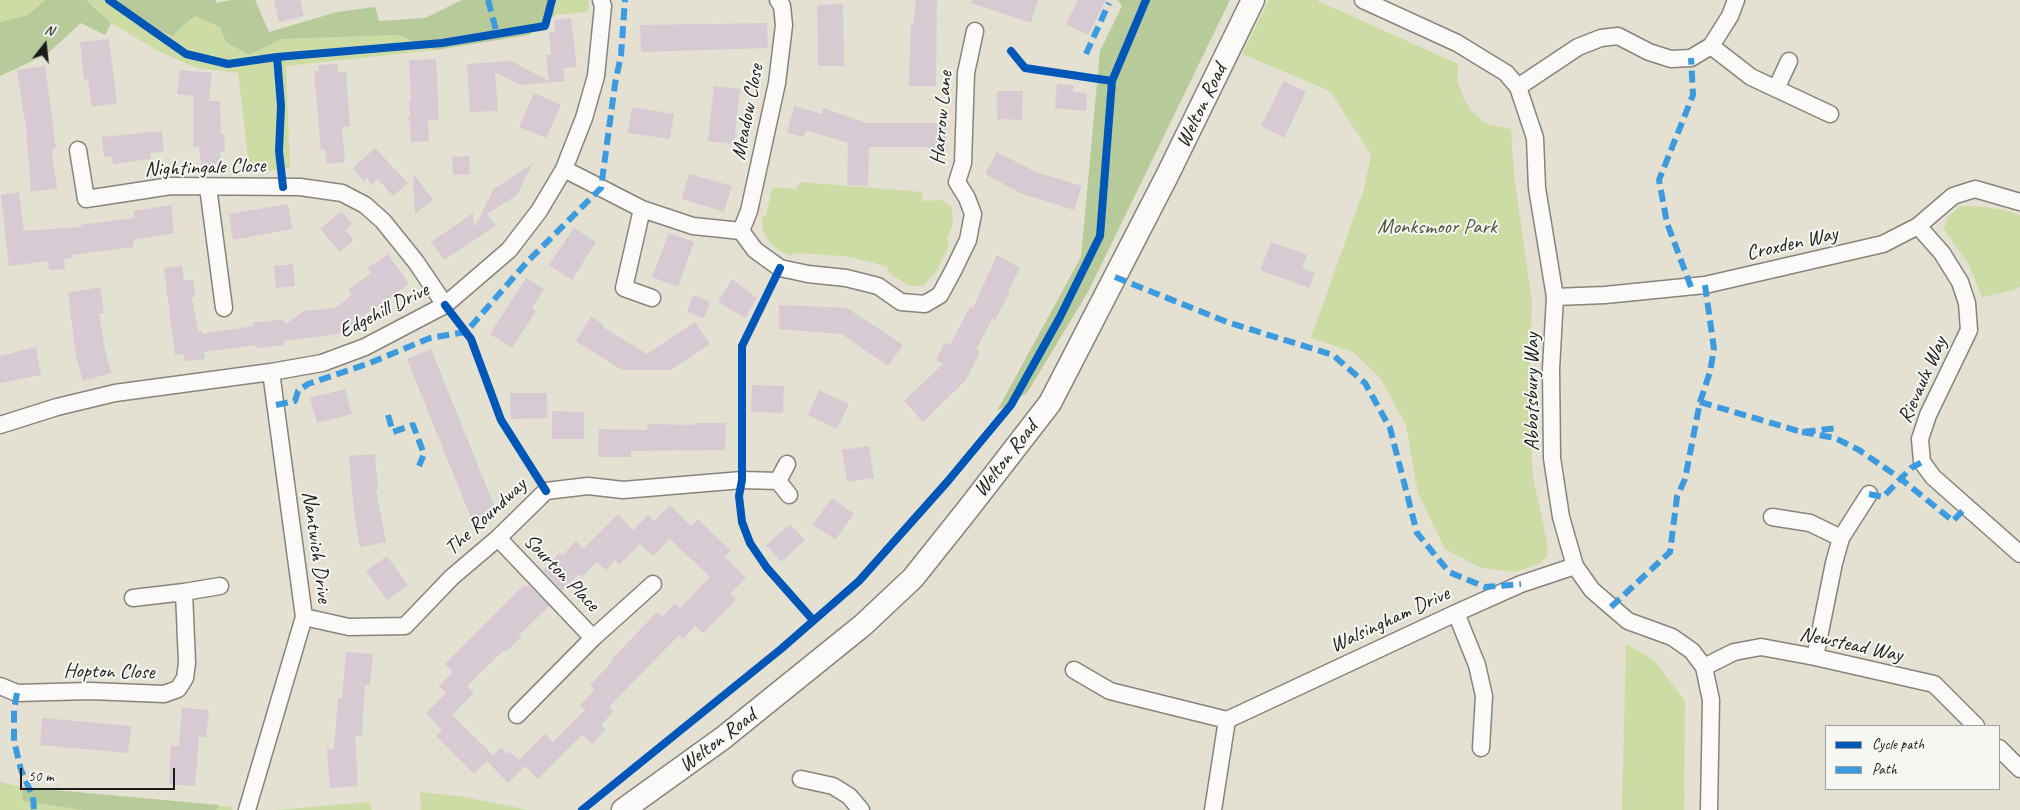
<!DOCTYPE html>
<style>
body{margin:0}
#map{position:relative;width:2020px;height:810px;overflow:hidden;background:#e4e0d2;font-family:Caveat,sans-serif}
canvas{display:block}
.legend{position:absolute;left:1825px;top:725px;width:175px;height:65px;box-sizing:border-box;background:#f6f6f2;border:1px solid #9f9f9c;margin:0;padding:6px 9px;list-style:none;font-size:15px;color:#1c1c1c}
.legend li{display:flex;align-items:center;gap:10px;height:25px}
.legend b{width:25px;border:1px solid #9f9f9c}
.north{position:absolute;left:20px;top:20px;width:50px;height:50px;-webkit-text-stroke:4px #f6f6f2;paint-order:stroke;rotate:16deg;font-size:14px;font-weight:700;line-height:20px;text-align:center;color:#1c1c1c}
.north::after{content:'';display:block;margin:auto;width:18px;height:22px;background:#1c1c1c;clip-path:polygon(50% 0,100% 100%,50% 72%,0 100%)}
.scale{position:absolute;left:20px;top:768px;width:155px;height:22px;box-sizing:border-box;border:2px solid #1c1c1c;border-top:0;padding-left:6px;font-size:15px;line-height:18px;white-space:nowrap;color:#1c1c1c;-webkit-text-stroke:4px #f6f6f2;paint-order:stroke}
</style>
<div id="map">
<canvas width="2020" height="810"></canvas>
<ul class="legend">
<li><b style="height:6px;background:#0057b8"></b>Cycle path</li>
<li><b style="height:6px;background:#3c9bdf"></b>Path</li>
</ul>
<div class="north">N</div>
<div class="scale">50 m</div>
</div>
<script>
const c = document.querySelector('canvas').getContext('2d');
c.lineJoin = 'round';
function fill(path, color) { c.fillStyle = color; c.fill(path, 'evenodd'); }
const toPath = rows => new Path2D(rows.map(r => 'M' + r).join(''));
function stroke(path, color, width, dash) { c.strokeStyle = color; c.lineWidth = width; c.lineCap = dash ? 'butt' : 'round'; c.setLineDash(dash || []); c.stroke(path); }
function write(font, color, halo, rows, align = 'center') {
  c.font = font + ' Caveat,sans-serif'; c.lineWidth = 4; c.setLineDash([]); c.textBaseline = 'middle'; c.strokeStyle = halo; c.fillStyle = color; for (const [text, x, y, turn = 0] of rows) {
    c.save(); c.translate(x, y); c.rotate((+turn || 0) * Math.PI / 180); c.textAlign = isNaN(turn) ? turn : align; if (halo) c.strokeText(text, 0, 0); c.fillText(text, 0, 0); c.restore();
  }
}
fill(toPath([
 [0,0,45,0,28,15,0,22],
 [86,0,105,0,107,3,173,37,179,29,195,16,220,27,226,42,249,55,282,39,398,35,435,50,286,66,290,168,250,173,238,73,197,68,158,51,111,23],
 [550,0,589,0,588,12,555,15],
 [1269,0,1316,0,1458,64,1457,80,1464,99,1471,111,1489,125,1511,129,1514,175,1532,302,1528,399,1533,477,1547,542,1547,557,1538,564,1516,572,1481,568,1445,549,1418,493,1406,425,1381,379,1353,352,1311,338,1364,189,1371,155,1330,91,1242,54],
 [800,182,921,192,923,201,942,200,952,207,953,224,947,238,949,246,935,273,923,286,909,286,888,272,887,267,871,262,843,256,795,253,791,256,781,252,769,242,763,231,762,218,766,216,773,187,796,189],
 [1960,206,1986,207,2011,212,2020,216,2020,286,2014,290,1982,297,1969,265,1944,229,1947,218],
 [1626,644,1654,660,1685,701,1684,810,1622,810],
 [0,782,21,787,233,807,232,810,0,810],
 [420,792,459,796,529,810,421,810],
 [370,802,372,810,275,810]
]), '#cddca4');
fill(toPath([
 [45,0,86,0,111,23,105,35,81,23,47,54,0,76,0,22,28,15],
 [105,0,216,0,216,3,231,0,255,0,269,32,337,12,375,7,379,21,425,18,462,0,550,0,555,15,529,35,435,50,398,35,282,39,249,55,226,42,220,27,195,16,179,29,173,37,107,3],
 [1118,0,1230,0,1088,292,1027,393,997,411,1081,257,1100,51,1122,6],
 [21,787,219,805,216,810,84,810,23,801]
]), '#b7ca9a');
fill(toPath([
 [274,0,300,0,304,16,279,22],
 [916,0,937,0,936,86,909,86,911,24,913,24],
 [972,0,1038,0,1031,23,971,3],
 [1078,0,1106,0,1088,35,1066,24],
 [843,4,844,66,818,66,817,5],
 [571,18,577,67,563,68,565,81,520,85,495,72,498,111,470,112,467,64,511,61,549,81,546,55,551,55,549,32,555,32,554,20],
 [767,23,768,48,641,52,640,25],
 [109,39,117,103,92,107,88,79,84,80,80,42],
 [436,59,439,120,428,120,429,141,411,142,410,121,405,121,410,116,409,101,411,101,409,60],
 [337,64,338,72,346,72,350,126,342,127,345,162,327,164,325,149,321,150,314,71,319,71,318,65],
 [45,66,56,148,53,148,52,155,57,188,31,192,26,127,17,70],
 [180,70,212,73,209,101,220,101,221,134,224,134,225,151,220,152,221,164,201,165,199,147,193,147,193,96,177,94],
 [1284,81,1306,92,1284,138,1261,126],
 [1057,84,1073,85,1073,92,1087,93,1086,111,1055,108],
 [714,86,740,89,734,144,708,141],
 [997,91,1023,91,1022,120,997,119],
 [534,93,561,105,546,138,519,127],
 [794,106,821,114,823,108,867,123,940,123,946,127,947,151,929,152,928,147,869,147,868,186,847,185,848,143,806,130,804,137,787,133],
 [632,107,674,114,670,139,628,133],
 [162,131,164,151,150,153,151,159,113,164,112,156,104,157,102,137],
 [375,148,408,183,393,196,378,179,372,184,367,178,364,181,353,168],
 [997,152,1036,172,1082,186,1074,210,1020,193,985,174],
 [469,156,470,174,453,175,452,157],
 [533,163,517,195,487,214,496,226,444,260,431,242,473,213,474,228,494,189],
 [413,173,433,200,415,214],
 [689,174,732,186,724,212,682,199],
 [19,192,24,231,81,227,80,225,135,218,134,211,171,205,174,233,133,240,133,247,72,255,72,258,64,259,65,269,49,270,48,261,9,266,1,195],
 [288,204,292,229,233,240,229,214],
 [341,211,352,224,345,230,354,240,340,252,320,229],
 [574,228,596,242,572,280,549,265],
 [669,233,694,242,678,287,652,277],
 [1271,242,1307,255,1302,268,1315,273,1309,288,1260,270],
 [388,254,409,284,363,316,365,318,346,333,283,341,284,345,257,348,256,345,204,352,205,359,185,361,184,354,175,355,164,268,182,266,184,281,193,279,195,297,192,297,198,331,202,331,202,334,254,326,253,323,282,319,286,324,304,311,335,308,352,295,348,290,371,273,368,268],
 [997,255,1020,268,1008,291,1010,292,995,320,992,319,976,350,980,352,966,380,923,422,904,401,943,364,936,360,945,343,950,345,970,307,973,308],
 [293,264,295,286,276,288,274,266],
 [526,278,544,289,532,308,536,311,512,348,490,334],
 [732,279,757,298,745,318,718,302],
 [100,287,104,313,99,314,105,350,111,373,83,381,76,356,68,293],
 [693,295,710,302,704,318,687,312],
 [779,305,847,308,903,345,888,366,842,334,779,329],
 [591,316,604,325,603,327,647,354,695,322,710,344,672,369,674,370,622,370,576,341],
 [36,347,41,375,0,383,0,356],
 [431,349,497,513,473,523,407,359],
 [752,385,784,386,783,413,751,412],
 [345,389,352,414,317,423,310,398],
 [819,390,849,404,837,429,808,415],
 [510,393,547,393,547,418,511,419],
 [552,411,584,412,584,439,552,439],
 [694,423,726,423,725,450,631,451,631,457,598,457,599,429,647,430,648,424,694,425],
 [869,446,874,478,847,482,842,450],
 [375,454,378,490,376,490,386,542,360,547,354,512,349,456],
 [832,498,854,514,835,540,813,524],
 [670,505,691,526,698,519,731,551,725,557,746,578,730,594,736,600,703,633,695,626,683,639,679,635,609,707,614,711,601,725,606,730,592,744,582,735,538,779,525,766,508,783,487,761,501,747,508,754,510,752,519,760,545,734,553,742,585,710,580,705,595,690,590,685,613,661,611,660,657,612,662,617,675,604,680,608,710,577,670,539,653,556,640,544,619,565,615,560,606,570,597,562,582,577,579,574,562,591,543,570,560,552,562,556,576,541,583,549,618,514,633,530,648,515,654,521],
 [790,524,805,540,781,562,766,545],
 [387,556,408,585,387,600,366,571],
 [524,585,527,587,529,585,549,606,519,635,521,637,506,652,504,650,467,686,474,693,452,715,493,755,474,774,436,736,442,730,426,713,446,693,439,686,453,672,445,664],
 [346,652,373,654,370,685,365,685,362,736,355,735,358,786,330,788,327,749,334,749,338,698,342,699],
 [182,708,209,710,206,737,199,737,195,786,169,784,171,746,179,746],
 [42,718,131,726,128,753,40,745]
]), '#d6cbd2');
const street = toPath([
 [1363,0,1457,43,1506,73,1518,87,1535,138,1537,188,1555,297,1551,369,1552,458,1561,517,1575,566,1592,590,1628,621,1672,637,1692,651,1704,667,1711,700,1709,810],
 [1711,46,1751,77,1830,114],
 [1518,87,1578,47,1601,38,1618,36,1649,52,1671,59,1691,58,1711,46,1730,16,1736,0],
 [1776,89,1789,61],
 [78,150,86,199,171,186,300,187,342,193,365,205,383,221,416,262,445,305],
 [564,169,642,209,693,226,741,231,755,250,780,268,808,274,846,278,878,286,901,302,925,304,940,295,953,271,968,240,973,214,967,198,957,182,963,163,966,73,975,31],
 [208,187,224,308],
 [642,209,624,288,652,298],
 [1918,226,1942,253,1960,282,1967,303,1969,330,1928,415,1920,439,1922,462,1933,477,2020,554],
 [741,231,749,211,777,83,784,25,782,6,778,0],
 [1555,297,1605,295,1705,285,1883,244,1918,226,1953,196,1975,189,2020,202],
 [0,425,57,407,115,393,271,372,322,363,365,347,445,305,509,250,539,211,564,169,584,118,596,76,603,6,601,0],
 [787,464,778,481,789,495],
 [1772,517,1810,523,1841,538],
 [498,538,593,638,517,715],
 [184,592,220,586],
 [1456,613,1477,665,1484,696,1481,748],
 [304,617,349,627,405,626,452,577,498,538,546,491,588,486,623,490,742,480,778,481],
 [593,638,653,584],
 [1815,657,1834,563,1841,538,1869,494],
 [1704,667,1734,652,1761,647,1815,657,1934,684,1976,726],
 [1074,670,1110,691,1227,720,1456,613,1521,584,1575,566],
 [0,686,17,693,90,691,164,694,178,689,185,678,187,663,184,592,133,598],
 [1999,748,2020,769],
 [801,779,833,786,849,796,861,810],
 [247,810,304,617,271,372],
 [1213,810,1227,720]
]);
const secondary = toPath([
 [623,810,723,738,863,625,913,578,968,509,1050,403,1167,176,1253,0]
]);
stroke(street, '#86847d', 19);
stroke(secondary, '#86847d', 25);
stroke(street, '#fbfaf8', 16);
stroke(secondary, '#fbfaf8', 22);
stroke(toPath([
 [488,0,497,34],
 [1086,54,1109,3],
 [1115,277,1227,322,1333,355,1365,383,1390,428,1417,533,1449,572,1485,587,1521,584],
 [1691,287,1667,223,1659,180,1693,95,1691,58],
 [1700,402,1802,432,1838,428],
 [276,405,295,401,298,391,308,384,370,363,430,338,466,332,527,262,601,188,615,84,621,55,625,0],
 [388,415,393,432,413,425,424,454,419,466],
 [1802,432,1835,438,1859,450,1901,479,1953,521,1966,507],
 [1869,494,1883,497,1911,468,1922,462],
 [1611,607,1670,552,1677,497,1685,479,1700,402,1710,372,1714,349,1705,285],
 [17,693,14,710,14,741,21,770,33,797,34,810]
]), '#3c9bdf', 6, [12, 6]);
stroke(toPath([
 [109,0,186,54,228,64,277,57,442,43,545,26,552,0],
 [1011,51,1025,68,1112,81],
 [277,57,281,106,279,151,283,187],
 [780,268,742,346,742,480,739,496,742,522,750,543,767,568,813,620],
 [445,305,471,339,501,420,546,491],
 [582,810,781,649,859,581,948,481,1011,405,1060,317,1100,236,1112,81,1146,0]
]), '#0057b8', 8);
write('21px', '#1c1c1c', '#f6f6f2', [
 ["Welton Road",1202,106,-64],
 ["Meadow Close",748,112,-79],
 ["Harrow Lane",942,118,-85],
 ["Nightingale Close",205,168,-2],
 ["Croxden Way",1792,244,-13],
 ["Edgehill Drive",384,311,-27],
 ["Rievaulx Way",1923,380,-66],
 ["Abbotsbury Way",1532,392,-90],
 ["Welton Road",1006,459,-52],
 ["The Roundway",486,517,-43],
 ["Nantwich Drive",316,547,82],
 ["Sourton Place",561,573,46],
 ["Walsingham Drive",1390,620,-25],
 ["Newstead Way",1851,645,12],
 ["Hopton Close",109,672,1],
 ["Welton Road",718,741,-37]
]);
write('21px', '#4b5439', '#f6f6f2', [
 ["Monksmoor Park",1437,227]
]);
</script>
